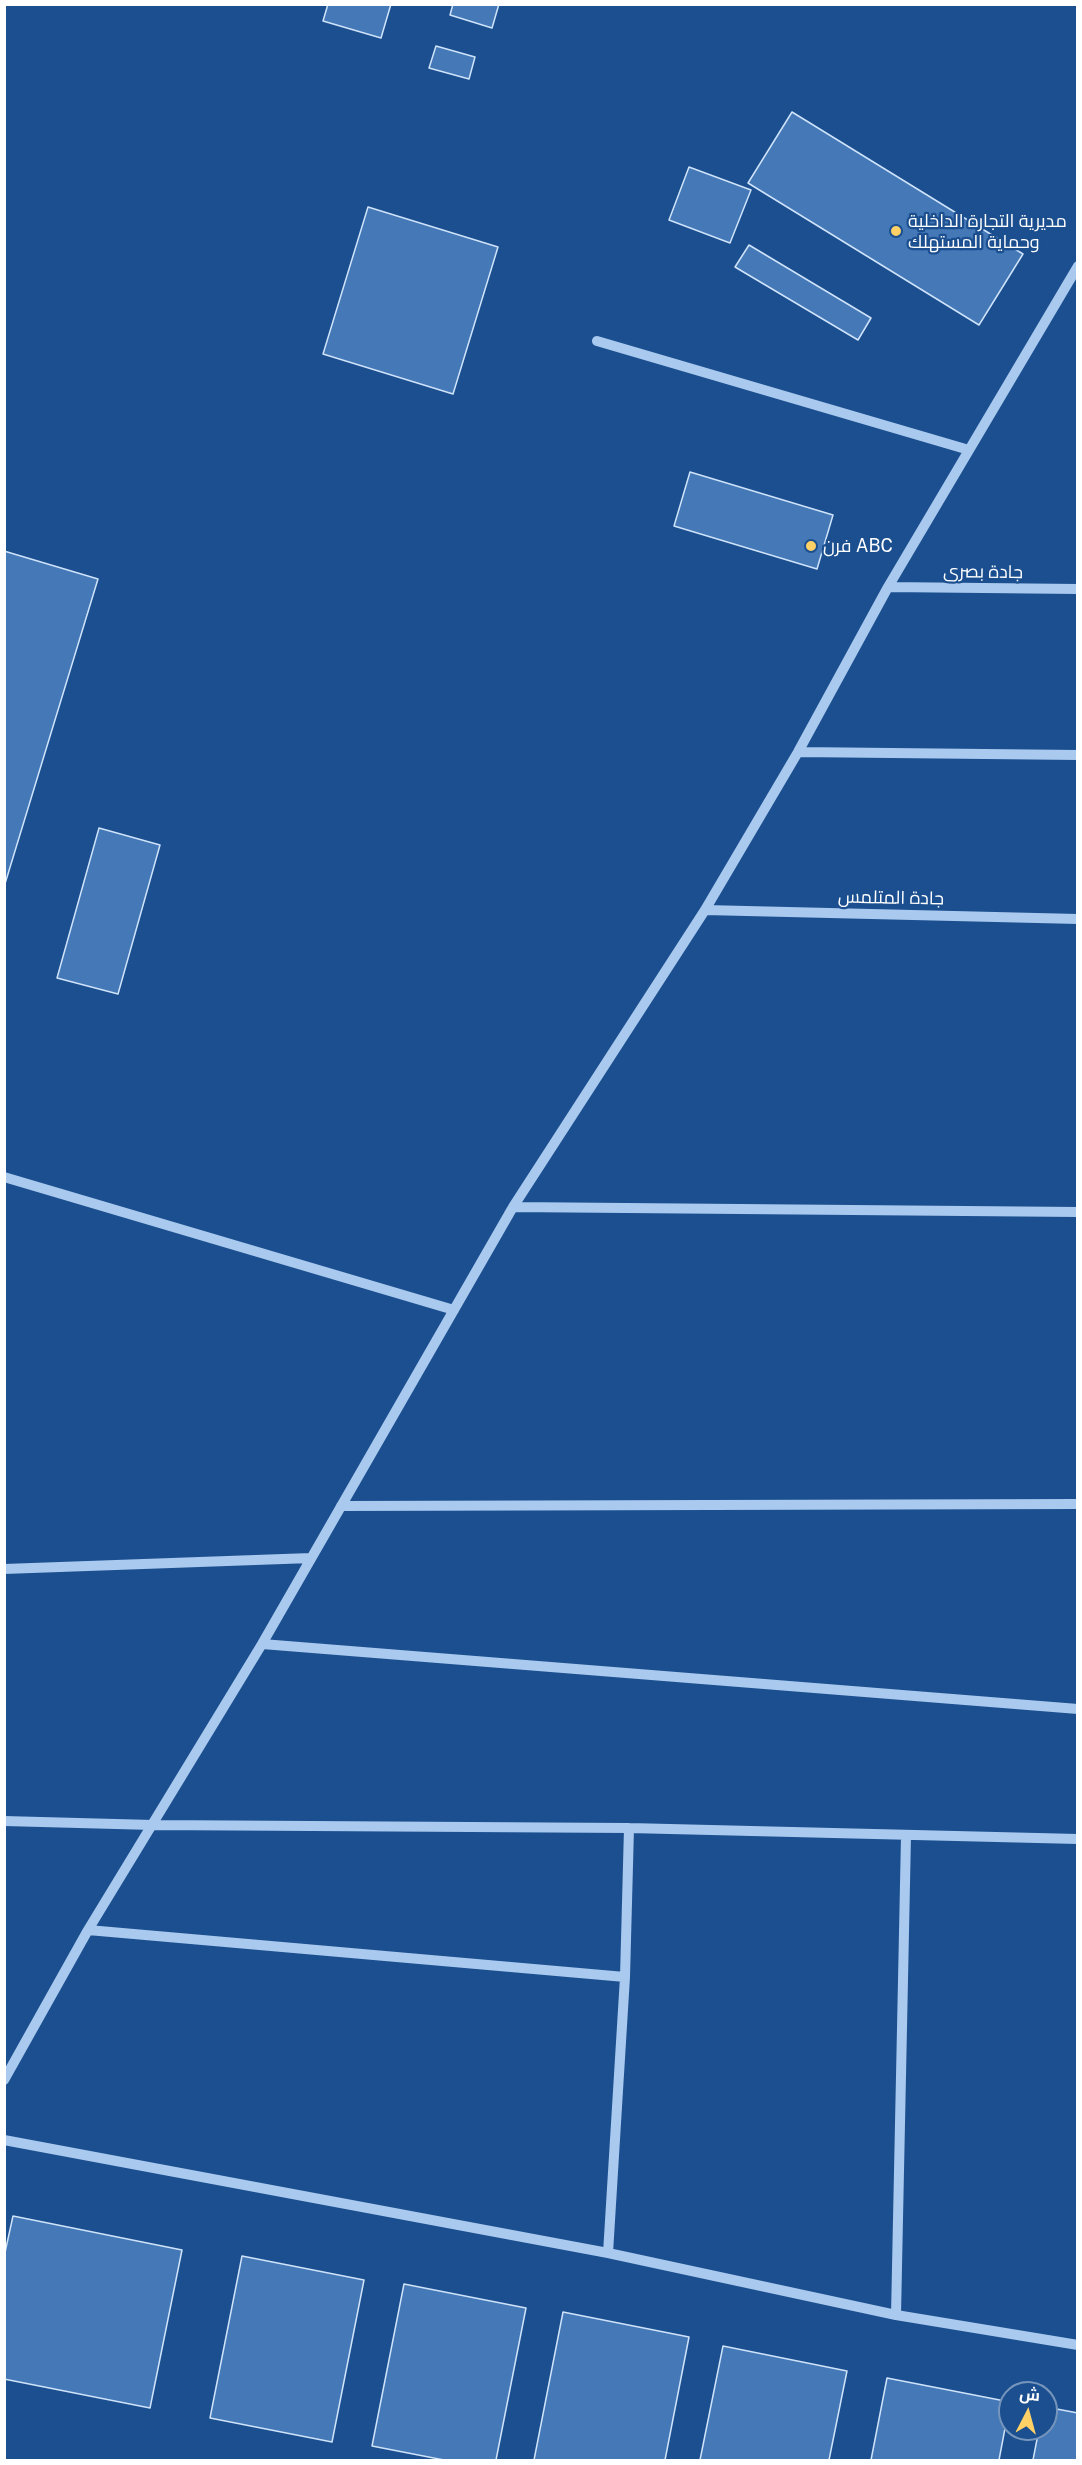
<!DOCTYPE html>
<meta charset="utf-8">
<style>
body{margin:0}
#map{position:relative;width:1082px;height:2465px;overflow:hidden;background:#1b4f8f;font-family:"Public Sans",Cairo,sans-serif}
canvas{display:block}
.frame{position:absolute;inset:0;border:6px solid #fff;pointer-events:none}
.north{position:absolute;left:998px;top:2381px;width:60px;height:60px;box-sizing:border-box;background:#1b4f8f;border:2px solid #7695bc;border-radius:50%;rotate:6deg;font-size:16px;font-weight:700;line-height:24px;text-align:center;color:#fff}
.north::after{content:'';display:block;margin:auto;width:21px;height:27px;background:#ffd166;clip-path:polygon(50% 0,100% 100%,50% 72%,0 100%)}
</style>
<div id="map">
<canvas width="1082" height="2465"></canvas>
<div class="frame"></div>
<div class="north">ش</div>
</div>
<script>
const c = document.querySelector('canvas').getContext('2d');
c.lineJoin = 'round';
function fill(path, color) { c.fillStyle = color; c.fill(path, 'evenodd'); }
const toPath = rows => new Path2D(rows.map(r => 'M' + r).join(''));
function stroke(path, color, width, dash) { c.strokeStyle = color; c.lineWidth = width; c.lineCap = dash ? 'butt' : 'round'; c.setLineDash(dash || []); c.stroke(path); }
function write(font, color, halo, rows, align = 'center') {
  c.font = font + ' "Public Sans",Cairo,sans-serif'; c.lineWidth = 4.5; c.setLineDash([]); c.textBaseline = 'middle'; c.strokeStyle = halo; c.fillStyle = color; for (const [text, x, y, turn = 0] of rows) {
    c.save(); c.translate(x, y); c.rotate((+turn || 0) * Math.PI / 180); c.textAlign = isNaN(turn) ? turn : align; if (halo) c.strokeText(text, 0, 0); c.fillText(text, 0, 0); c.restore();
  }
}
const building = toPath([
 [328,4,391,4,381,38,323,21,328,4],
 [453,4,499,4,492,28,450,15,453,4],
 [436,46,475,57,469,79,429,68,436,46],
 [792,112,1023,254,979,325,748,183,792,112],
 [689,167,751,190,730,243,669,220,689,167],
 [368,207,498,247,453,394,323,354,368,207],
 [749,245,871,318,858,340,735,267,749,245],
 [690,472,833,515,817,569,674,526,690,472],
 [4,551,98,579,4,887,4,551],
 [99,828,160,845,118,994,57,978,99,828],
 [13,2216,182,2250,150,2408,4,2379,4,2257,13,2216],
 [242,2256,364,2280,332,2442,210,2418,242,2256],
 [404,2284,526,2308,496,2460,444,2460,372,2446,404,2284],
 [563,2312,689,2337,665,2460,534,2460,563,2312],
 [723,2346,847,2371,829,2460,700,2460,723,2346],
 [887,2378,1010,2402,999,2460,871,2460,887,2378],
 [1046,2407,1078,2413,1078,2460,1033,2460,1039,2429,1046,2429,1046,2407]
]);
fill(building, '#4478b7');
stroke(building, '#cfe3fa', 1.5);
stroke(toPath([
 [597,341,969,450],
 [888,587,1078,589],
 [798,752,1078,755],
 [705,910,1078,919],
 [4,1177,454,1310],
 [513,1207,1078,1212],
 [341,1506,1078,1504],
 [4,1569,311,1558],
 [262,1644,1078,1709],
 [4,1821,153,1825,629,1828,1078,1839],
 [88,1930,625,1977],
 [4,2080,88,1930,262,1644,513,1207,705,910,798,752,888,587,1078,266],
 [4,2140,608,2253,896,2315,1078,2345],
 [608,2253,625,1977,629,1828],
 [896,2315,906,1836]
]), '#a9c9ee', 10);
for (const [x, y, r, color] of [
 [896,231,6,"#ffd166"],
 [811,546,6,"#ffd166"]
]) { const dot = new Path2D(); dot.arc(x, y, r, 0, 2 * Math.PI); c.fillStyle = color; c.fill(dot); stroke(dot, '#1b4f8f', 2); }
write('18px', '#fff', '#1b4f8f', [
 ["مديرية التجارة الداخلية",908,221],
 ["وحماية المستهلك",908,242],
 ["فرن ABC",823,546]
], 'left');
write('18px', '#fff', '#1b4f8f', [
 ["جادة بصرى",983,572,1],
 ["جادة المتلمس",891,898,1]
]);
</script>
